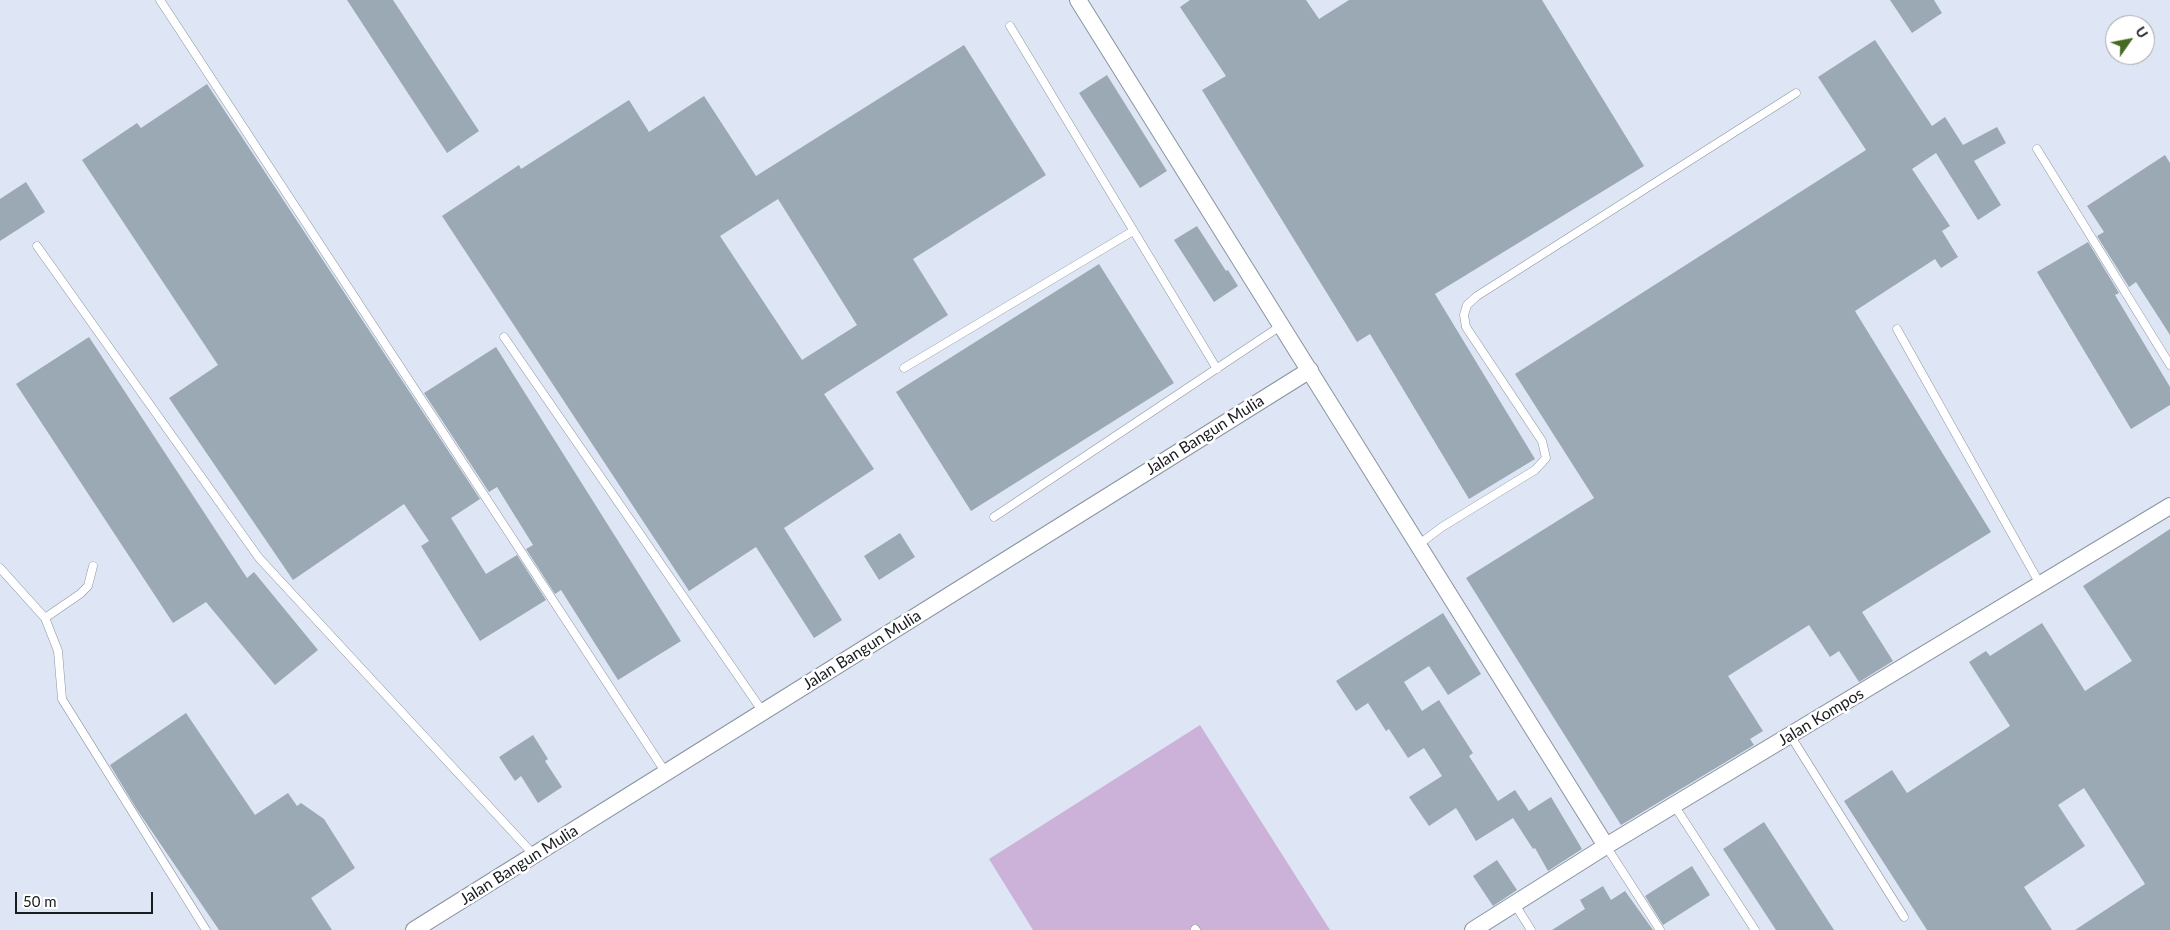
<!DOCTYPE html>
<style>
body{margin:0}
#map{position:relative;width:2170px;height:930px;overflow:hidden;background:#dee6f5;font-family:Lato,sans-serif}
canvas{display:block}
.north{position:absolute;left:2105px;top:15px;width:50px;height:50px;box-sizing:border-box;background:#fff;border:1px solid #a3a4a6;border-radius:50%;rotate:57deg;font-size:14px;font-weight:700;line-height:20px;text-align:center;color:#181b20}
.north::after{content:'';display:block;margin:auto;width:18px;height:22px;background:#466a22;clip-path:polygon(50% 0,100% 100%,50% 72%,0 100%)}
.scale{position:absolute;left:15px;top:892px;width:138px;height:22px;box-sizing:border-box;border:2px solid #181b20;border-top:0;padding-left:6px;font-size:15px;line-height:18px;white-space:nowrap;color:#181b20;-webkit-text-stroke:4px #fff;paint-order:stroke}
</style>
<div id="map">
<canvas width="2170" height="930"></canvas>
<div class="north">U</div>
<div class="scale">50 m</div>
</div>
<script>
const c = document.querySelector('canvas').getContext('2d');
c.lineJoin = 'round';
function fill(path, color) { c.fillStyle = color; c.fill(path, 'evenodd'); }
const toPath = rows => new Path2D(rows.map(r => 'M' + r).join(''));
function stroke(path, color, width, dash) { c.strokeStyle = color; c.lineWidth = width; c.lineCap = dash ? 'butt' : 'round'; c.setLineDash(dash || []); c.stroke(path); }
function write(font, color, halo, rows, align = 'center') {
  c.font = font + ' Lato,sans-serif'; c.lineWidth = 5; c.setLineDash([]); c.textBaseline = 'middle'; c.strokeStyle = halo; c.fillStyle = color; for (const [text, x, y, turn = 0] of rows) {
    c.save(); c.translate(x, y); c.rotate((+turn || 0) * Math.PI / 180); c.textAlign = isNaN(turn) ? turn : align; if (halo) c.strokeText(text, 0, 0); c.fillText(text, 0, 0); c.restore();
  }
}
fill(toPath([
 [1200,725,1330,930,1033,930,989,859]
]), '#ccb2d8');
fill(toPath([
 [347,0,393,0,479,131,447,153],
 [1190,0,1306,0,1319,19,1349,0,1542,0,1644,166,1435,294,1535,459,1469,499,1370,334,1357,342,1202,90,1226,76,1180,7],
 [1890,0,1934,0,1942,13,1912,33],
 [1875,40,1932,126,1945,117,1963,145,1997,127,2006,143,1974,161,2001,205,1978,220,1936,153,1912,169,1950,226,1942,231,1958,257,1941,268,1935,259,1855,311,1991,532,1862,612,1893,661,1859,682,1839,651,1830,657,1809,625,1728,676,1763,731,1750,739,1754,745,1621,825,1466,578,1594,498,1515,374,1866,150,1818,77],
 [964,45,1046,175,913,259,948,315,824,394,874,469,784,528,842,620,814,638,756,547,689,591,442,216,519,165,521,169,629,100,649,132,704,96,756,176],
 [778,199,857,325,802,360,720,236],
 [1107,75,1167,171,1140,188,1079,93],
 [207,84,480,499,451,518,486,574,517,555,546,600,480,641,421,546,429,541,404,504,293,580,169,398,218,365,82,160,137,123,141,128],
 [2165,155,2170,163,2170,335,2136,282,2129,287,2097,236,2104,232,2087,206],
 [26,182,45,212,0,241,0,199],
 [1197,226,1226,271,1228,270,1238,286,1214,302,1174,240],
 [2088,242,2119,293,2115,295,2170,387,2170,405,2131,429,2037,272],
 [1099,264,1174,383,971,511,896,392],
 [89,337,247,578,254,572,318,650,275,685,206,602,173,623,16,384],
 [496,347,681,641,618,680,561,590,555,594,526,549,533,545,497,487,489,492,424,393],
 [2170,529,2170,930,2075,930,2145,884,2084,788,2058,805,2085,846,2024,887,2052,930,1927,930,1844,801,1892,770,1907,793,2010,726,1969,662,1986,651,1990,656,2042,623,2085,691,2132,661,2083,586],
 [900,533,915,557,879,580,864,556],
 [1443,613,1481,674,1448,695,1429,666,1404,682,1422,711,1439,700,1473,753,1469,756,1498,801,1515,790,1529,811,1551,797,1582,849,1548,871,1535,848,1533,849,1513,818,1476,841,1456,808,1429,826,1409,797,1442,776,1424,748,1408,758,1389,729,1386,731,1368,703,1356,711,1336,681],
 [186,713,255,815,288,793,297,806,301,803,324,819,355,868,311,898,332,930,219,930,136,808,110,765],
 [533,735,548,759,545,761,562,787,538,803,521,776,515,781,499,757],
 [1764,822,1834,930,1776,930,1723,849],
 [1497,860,1517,890,1493,906,1473,876],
 [1692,866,1710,895,1663,925,1645,896],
 [1603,886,1611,900,1625,891,1653,930,1552,930,1585,909,1580,900]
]), '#9aa9b3');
const service = toPath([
 [160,0,666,773],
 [1010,26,1217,369],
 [2037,149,2170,365],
 [37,246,259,558,534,855],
 [1897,329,2040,584],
 [504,337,763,712],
 [904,368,1133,231],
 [994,517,1282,325],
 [1418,545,1442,527,1535,470,1546,458,1542,441,1466,327,1464,315,1467,305,1477,296,1796,93],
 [0,568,45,618,58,651,62,699,206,930],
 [45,618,80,594,88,586,93,566],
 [1790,735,1904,917],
 [1674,805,1755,930],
 [1606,846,1660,930],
 [1514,903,1531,930],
 [1195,929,1196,930]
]);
const minor = toPath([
 [1078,0,1606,846],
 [414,930,1310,370],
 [1473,930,1606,846,2170,506]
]);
stroke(service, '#8b93a0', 9);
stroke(minor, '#8b93a0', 18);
stroke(service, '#fff', 8);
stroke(minor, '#fff', 16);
write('16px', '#181b20', '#fff', [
 ["Jalan Bangun Mulia",1205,435,-32],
 ["Jalan Bangun Mulia",862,650,-32],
 ["Jalan Kompos",1821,717,-31],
 ["Jalan Bangun Mulia",519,865,-32]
]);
</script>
